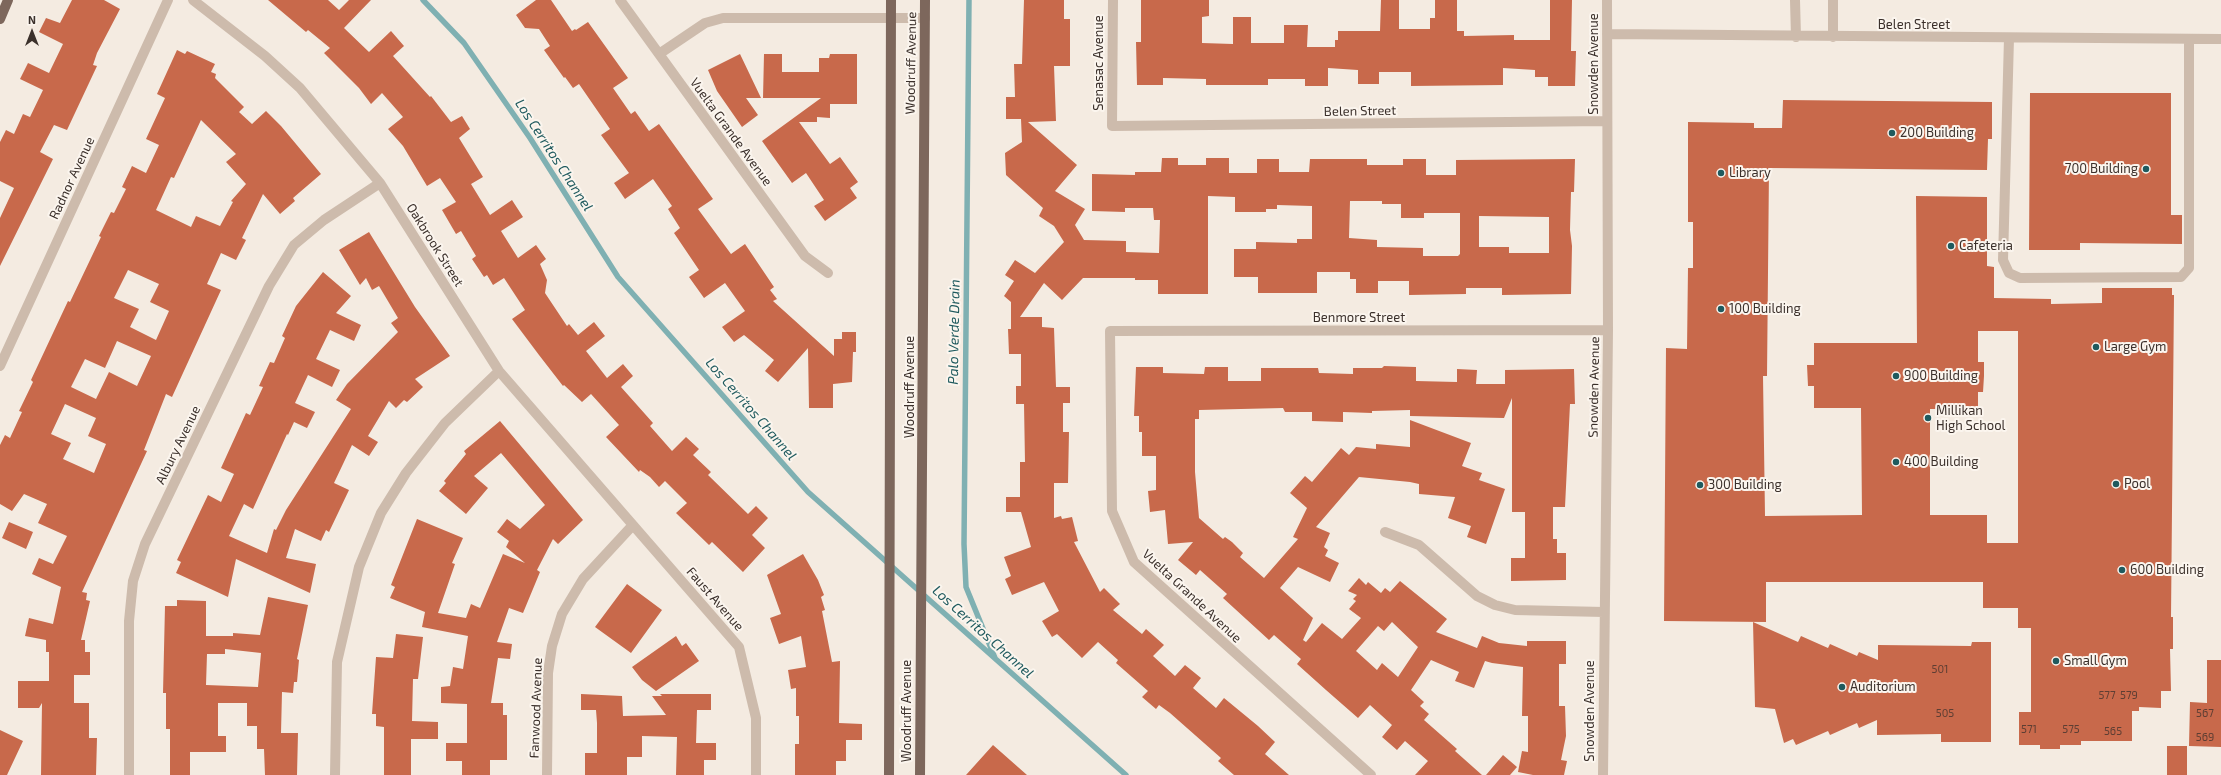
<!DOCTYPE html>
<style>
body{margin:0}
#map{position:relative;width:2221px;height:775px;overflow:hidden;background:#f4ebe1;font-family:"Exo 2",sans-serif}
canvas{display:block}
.north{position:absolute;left:12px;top:12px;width:40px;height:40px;-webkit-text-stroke:3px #fbf5ee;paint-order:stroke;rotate:0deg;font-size:11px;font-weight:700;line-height:16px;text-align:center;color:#3b302b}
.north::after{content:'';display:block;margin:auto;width:14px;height:18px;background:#3b302b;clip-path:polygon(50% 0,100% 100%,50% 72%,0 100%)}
</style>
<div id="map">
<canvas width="2221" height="775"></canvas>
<div class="north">N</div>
</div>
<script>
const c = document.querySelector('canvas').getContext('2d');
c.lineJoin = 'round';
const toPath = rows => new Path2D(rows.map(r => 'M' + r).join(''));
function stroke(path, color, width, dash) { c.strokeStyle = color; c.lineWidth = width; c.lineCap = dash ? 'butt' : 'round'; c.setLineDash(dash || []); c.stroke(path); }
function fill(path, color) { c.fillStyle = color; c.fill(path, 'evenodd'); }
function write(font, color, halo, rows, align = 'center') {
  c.font = font + ' "Exo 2",sans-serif'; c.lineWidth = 4; c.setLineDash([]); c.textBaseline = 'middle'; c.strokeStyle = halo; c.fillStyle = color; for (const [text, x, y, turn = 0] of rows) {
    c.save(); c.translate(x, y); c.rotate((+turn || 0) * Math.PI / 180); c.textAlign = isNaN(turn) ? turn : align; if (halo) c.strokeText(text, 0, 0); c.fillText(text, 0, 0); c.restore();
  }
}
stroke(toPath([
 [423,0,464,43,530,138,618,277,808,492,1126,775],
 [969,0,964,544,966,587,995,658]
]), '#7fb0b2', 5.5);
fill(toPath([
 [72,0,104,0,120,9,97,53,93,65,97,66,67,130,54,125,40,152,53,159,0,266,0,218,14,188,0,181,0,142,6,130,14,134,23,114,30,117,43,90,20,79,28,63,49,73,63,44,39,32,46,18,60,23],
 [268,0,328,0,339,10,349,0,371,0,344,28,369,52,391,31,404,46,393,56,430,97,431,96,451,122,462,116,470,129,459,138,483,177,471,184,490,215,512,200,523,217,501,231,518,258,536,245,546,259,540,264,547,280,545,293,567,326,569,324,578,335,594,322,605,336,586,351,607,378,623,364,633,376,621,387,653,423,650,426,672,451,686,437,699,449,693,455,711,472,708,475,748,514,756,506,768,518,752,535,765,548,743,572,712,542,709,545,676,513,687,503,665,481,659,487,650,477,640,470,639,472,606,437,619,425,591,394,582,402,564,385,563,386,539,355,512,319,525,310,504,278,493,285,487,275,484,277,472,259,476,256,461,231,456,234,442,210,456,202,440,178,427,186,403,146,388,129,403,117,382,93,371,104,359,88,324,53,330,48,308,30,306,32],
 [536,0,551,0,572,31,575,29,576,30,588,22,628,78,613,88,631,114,635,111,649,131,659,124,713,199,698,209,731,254,745,244,774,287,770,290,777,299,773,301,834,356,834,339,842,339,842,332,856,332,856,352,853,352,852,382,833,384,833,408,809,408,808,348,778,382,765,371,774,360,744,335,734,342,722,327,745,311,725,283,704,298,689,277,699,270,674,233,680,228,668,209,672,206,653,179,625,199,614,183,629,173,601,135,610,129,579,84,573,88,565,77,564,78,544,50,550,46,539,29,525,28,516,15],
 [1024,0,1064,0,1064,19,1070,19,1070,66,1054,66,1056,121,1028,122,1077,165,1055,191,1085,209,1075,225,1084,240,1126,241,1126,252,1159,253,1160,220,1154,220,1153,208,1125,208,1125,212,1092,211,1092,174,1135,175,1135,172,1161,172,1162,158,1178,158,1178,165,1206,165,1206,158,1229,158,1229,173,1257,173,1257,159,1279,159,1279,172,1309,172,1310,159,1367,159,1367,165,1403,165,1403,159,1426,159,1426,175,1456,175,1456,160,1575,159,1574,192,1571,192,1570,230,1572,246,1571,294,1502,295,1502,288,1466,288,1466,294,1409,295,1409,281,1378,281,1378,293,1356,293,1356,279,1350,279,1350,272,1317,272,1317,293,1258,293,1258,277,1234,277,1234,249,1256,249,1256,242,1297,243,1297,239,1312,239,1312,206,1277,205,1277,209,1266,209,1266,212,1235,212,1235,197,1208,196,1208,294,1158,294,1158,280,1135,280,1135,278,1083,278,1062,300,1044,283,1020,317,1042,317,1042,327,1054,328,1056,387,1070,387,1070,403,1063,403,1063,432,1069,432,1068,483,1054,483,1054,518,1061,516,1062,519,1072,517,1078,541,1074,542,1100,592,1104,588,1120,604,1113,610,1142,634,1146,629,1164,645,1153,656,1175,676,1185,665,1201,678,1193,688,1216,708,1224,698,1258,726,1275,742,1265,754,1289,775,1234,775,1218,761,1221,758,1170,713,1159,705,1156,709,1142,697,1148,691,1116,663,1118,660,1098,642,1082,658,1057,634,1052,637,1042,621,1059,611,1044,582,1012,595,1005,579,1011,576,1004,557,1031,547,1021,512,1006,512,1006,497,1020,497,1020,462,1025,462,1024,404,1016,404,1016,386,1021,386,1021,354,1009,354,1008,329,1011,329,1011,302,1004,296,1014,281,1005,275,1015,260,1035,273,1064,242,1054,226,1039,216,1043,208,1006,175,1005,153,1022,142,1021,119,1006,119,1006,97,1015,97,1014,64,1022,64],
 [1350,201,1382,201,1382,204,1401,204,1401,218,1424,218,1424,213,1460,213,1460,254,1458,256,1423,256,1423,248,1377,247,1377,240,1349,238],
 [1479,216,1549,217,1549,253,1509,253,1509,247,1479,247],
 [1141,0,1209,0,1209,16,1202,17,1202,43,1233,44,1233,17,1251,17,1251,43,1284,43,1284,25,1308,25,1307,47,1335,47,1335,40,1338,40,1338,31,1380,31,1381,0,1399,0,1399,29,1430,29,1430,18,1435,18,1435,0,1457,0,1457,31,1464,31,1464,36,1514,35,1514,40,1550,40,1550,0,1572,0,1571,51,1576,51,1575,86,1548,86,1548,77,1535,77,1535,70,1503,68,1503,85,1411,86,1411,72,1379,72,1379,84,1358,84,1358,70,1328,68,1328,86,1305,86,1305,79,1268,79,1268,85,1206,85,1206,79,1163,78,1163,85,1137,85,1136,42,1141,42],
 [177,50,185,54,187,51,215,64,211,72,216,74,215,78,244,107,239,112,252,124,266,111,281,126,321,174,293,198,295,201,280,214,263,194,242,238,246,240,236,260,221,253,207,284,221,290,172,397,166,394,144,450,147,451,82,592,87,593,86,600,90,601,81,640,85,640,85,652,90,652,90,675,74,675,74,703,89,703,89,738,97,738,96,775,41,775,42,703,39,708,18,708,18,681,49,681,49,652,46,652,46,640,25,636,29,618,53,624,61,587,32,574,39,558,53,564,67,536,38,523,47,504,24,494,12,511,0,504,0,445,5,435,10,438,22,412,19,411,33,382,31,380,68,301,70,302,101,237,99,236,111,212,114,213,126,189,122,187,132,166,146,173,159,145,146,139,165,98,157,94],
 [201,120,236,154,226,162,246,184,231,201,233,202,220,226,196,216,191,227,156,210,171,177,174,178],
 [128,270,159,284,150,302,169,311,156,340,130,327,139,309,114,298],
 [117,341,151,356,137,386,109,372,96,399,71,387,85,359,105,368],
 [65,404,96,418,88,436,106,444,94,473,63,459,71,443,51,434],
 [740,54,761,98,746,98,758,115,742,127,717,91,708,70],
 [764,54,782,54,782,72,819,72,819,58,829,58,830,54,857,54,857,104,830,104,830,118,817,117,817,122,799,122,830,164,840,157,858,182,850,188,857,198,825,221,814,206,824,200,806,173,792,183,762,141,821,98,763,98],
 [2030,93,2171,93,2171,215,2182,215,2182,244,2080,243,2080,250,2029,250],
 [1783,100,1992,102,1992,139,1988,139,1987,170,1769,168,1767,376,1763,376,1765,516,1862,515,1861,408,1814,408,1814,386,1808,386,1807,365,1814,365,1814,343,1917,343,1916,196,1987,197,1987,266,1994,267,1994,298,2051,299,2051,304,2102,303,2102,288,2172,288,2172,295,2174,295,2171,617,2173,617,2173,649,2170,649,2171,691,2161,691,2161,708,2139,707,2139,711,2132,711,2132,741,2081,741,2081,745,2060,745,2060,749,2040,749,2040,745,2019,745,2019,712,2031,712,2031,628,2018,628,2018,608,1983,608,1983,582,1766,582,1766,622,1664,621,1666,348,1687,349,1688,268,1693,268,1693,222,1688,222,1688,122,1754,123,1754,128,1782,128],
 [1978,331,2018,331,2018,543,1987,543,1987,515,1930,515,1930,409,1978,409,1978,392,1983,392,1984,376,1984,362,1978,362],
 [369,232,415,307,450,356,415,379,423,387,407,402,404,400,396,408,389,401,368,436,378,442,369,456,352,445,334,483,349,490,329,532,326,530,321,541,295,529,286,558,316,564,310,593,236,559,228,597,176,573,181,562,177,560,208,495,221,502,234,474,221,468,246,413,250,415,263,387,259,386,270,362,274,363,285,338,282,336,296,306,323,272,351,296,336,313,361,325,354,341,330,330,316,359,340,370,332,387,308,375,295,403,315,412,307,428,294,422,288,435,287,434,253,509,244,504,229,536,267,553,274,529,276,530,286,510,351,409,336,400,347,384,398,332,391,323,398,318,379,286,372,290,366,278,360,285,339,250],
 [1384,366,1416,367,1416,381,1457,382,1457,369,1477,370,1476,384,1505,384,1505,370,1574,369,1575,404,1570,404,1565,507,1553,507,1553,539,1557,539,1557,553,1566,553,1566,580,1511,581,1511,558,1525,558,1525,512,1512,512,1512,398,1504,418,1410,416,1410,410,1372,411,1372,413,1343,412,1343,422,1312,421,1312,412,1285,412,1283,408,1199,410,1199,419,1195,419,1195,472,1199,518,1223,539,1225,537,1232,542,1243,553,1240,557,1264,578,1298,539,1293,537,1307,508,1290,493,1305,476,1312,482,1341,448,1349,455,1356,447,1376,449,1376,444,1410,447,1410,420,1471,443,1462,466,1482,473,1479,480,1505,489,1486,544,1467,537,1471,526,1448,518,1455,497,1419,494,1419,484,1410,482,1359,477,1316,527,1330,533,1324,547,1328,550,1325,556,1339,563,1330,582,1298,567,1280,588,1313,618,1303,640,1306,642,1322,623,1342,639,1361,618,1349,609,1356,601,1353,599,1357,595,1348,591,1359,578,1366,585,1368,582,1381,593,1385,588,1390,592,1400,581,1447,619,1436,632,1477,648,1482,636,1499,643,1527,646,1527,641,1566,641,1566,664,1559,664,1559,706,1565,706,1566,736,1561,760,1567,761,1564,775,1533,775,1518,772,1522,751,1528,752,1528,716,1522,716,1523,667,1492,663,1485,661,1474,688,1455,681,1459,672,1431,660,1411,690,1424,702,1420,706,1429,714,1424,720,1457,749,1455,751,1482,775,1415,775,1428,761,1405,741,1397,750,1382,737,1392,725,1370,705,1358,718,1326,690,1297,664,1301,659,1274,635,1269,640,1223,598,1227,594,1200,570,1196,575,1178,560,1193,542,1168,544,1165,510,1150,512,1148,491,1156,490,1156,456,1142,456,1142,432,1139,432,1139,416,1134,416,1136,367,1163,367,1163,373,1204,374,1205,367,1228,367,1228,381,1261,381,1261,368,1318,368,1319,373,1353,374,1353,368,1382,368],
 [1392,622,1418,647,1398,677,1382,663,1377,670,1356,651,1378,626,1384,631],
 [500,421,583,520,558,544,553,539,537,570,540,572,523,613,509,608,497,642,512,644,510,659,498,658,491,703,503,703,503,715,507,715,507,760,490,760,490,775,462,775,462,761,446,761,446,743,467,743,467,704,441,703,441,687,450,686,453,667,463,669,468,636,422,627,425,612,390,598,395,587,391,585,417,519,463,538,452,563,455,564,438,613,466,618,471,604,480,608,503,554,525,563,506,547,509,541,497,532,507,519,520,529,545,505,501,453,474,476,488,488,466,514,439,491,446,483,444,481,466,454,464,451],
 [9,522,33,532,26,549,2,538],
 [803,554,818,580,824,595,821,597,825,610,822,611,832,662,840,661,839,723,862,724,862,740,846,740,846,761,836,761,836,775,795,775,795,744,799,744,799,716,796,716,796,688,791,689,788,670,806,667,801,636,779,644,770,618,781,614,767,575],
 [627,584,662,610,631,653,595,627],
 [268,597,308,605,297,659,299,660,297,682,294,682,293,693,282,692,281,733,298,733,297,775,265,775,264,749,257,749,257,726,247,726,247,703,218,703,218,736,226,736,226,752,190,752,190,775,170,775,170,729,166,729,166,693,163,693,165,606,177,606,177,600,206,601,206,636,233,636,233,633,260,635],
 [225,649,261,653,258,687,206,685,207,654,225,654],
 [1753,622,1798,642,1801,636,1828,648,1830,644,1857,656,1859,652,1878,660,1878,645,1971,646,1972,642,1991,642,1991,742,1941,742,1941,734,1877,735,1877,720,1859,728,1857,723,1830,735,1828,731,1796,745,1793,739,1784,743,1775,709,1755,707],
 [396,634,423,637,418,679,413,679,412,721,438,722,438,739,411,739,411,775,384,775,384,727,376,726,376,714,372,714,376,657,393,658],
 [676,636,682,646,686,643,699,661,656,691,642,680,632,667],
 [2207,660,2221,660,2221,747,2189,746,2190,702,2207,703],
 [581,694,622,696,623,716,666,715,652,696,662,696,660,694,711,694,711,710,697,710,696,743,716,743,716,760,704,760,704,775,676,775,677,737,642,736,642,757,627,757,627,775,585,775,585,753,597,753,597,723,596,710,581,710],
 [0,730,23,741,7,775,0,775],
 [993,745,1027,775,966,775],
 [2167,746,2187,746,2187,775,2167,775],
 [1503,755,1517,767,1510,775,1486,775]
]), '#c8694b');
stroke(toPath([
 [193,0,265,56,300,88,380,183,499,371,739,647,756,718,756,775],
 [620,0,805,256,828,273],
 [1113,0,1112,126,1607,121],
 [1795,0,1796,37],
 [1607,34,2221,39],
 [1833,37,1833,0],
 [2009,38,2003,260,2009,273,2020,278,2181,277,2189,268,2189,39],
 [659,54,705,23,723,18,925,18],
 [0,366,168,0],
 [1385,532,1419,545,1477,596,1495,605,1515,610,1604,612],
 [129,775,129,621,133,581,145,544,269,286,294,245,324,220,380,183],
 [335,775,337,662,359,567,381,513,406,473,445,423,499,371],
 [547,775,548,673,552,646,562,614,583,579,632,526],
 [1371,775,1134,562,1112,511,1110,331,1608,330],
 [1603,775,1608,330,1607,0]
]), '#cdbbac', 10);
stroke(toPath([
 [0,19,8,0],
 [889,775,891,0],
 [920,775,925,0]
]), '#7d675c', 10);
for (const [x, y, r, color] of [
 [1892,133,4,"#1f5a5e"],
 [2146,169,4,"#1f5a5e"],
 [1721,173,4,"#1f5a5e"],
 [1951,246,4,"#1f5a5e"],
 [1721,309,4,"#1f5a5e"],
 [2096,347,4,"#1f5a5e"],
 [1896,376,4,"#1f5a5e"],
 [1928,418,4,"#1f5a5e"],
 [1896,462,4,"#1f5a5e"],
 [2116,484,4,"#1f5a5e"],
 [1700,485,4,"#1f5a5e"],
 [2122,570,4,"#1f5a5e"],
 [2056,661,4,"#1f5a5e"],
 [1842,687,4,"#1f5a5e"]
]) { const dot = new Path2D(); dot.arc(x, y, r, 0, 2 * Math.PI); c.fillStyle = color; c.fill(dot); stroke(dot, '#fbf5ee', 1.5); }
write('11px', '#5e3e33', null, [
 ["501",1940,669],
 ["577",2107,695],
 ["579",2129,695],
 ["505",1945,713],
 ["567",2205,713],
 ["571",2029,729],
 ["575",2071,729],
 ["565",2113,731],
 ["569",2205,737]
]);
write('13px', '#3b302b', '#fbf5ee', [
 ["Belen Street",1914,25],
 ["Woodruff Avenue",911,63,-89],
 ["Senasac Avenue",1099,63,-90],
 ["Snowden Avenue",1594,64,-90],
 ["Belen Street",1360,111,-1],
 ["Vuelta Grande Avenue",731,132,54],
 ["Radnor Avenue",72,178,-65],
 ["Oakbrook Street",435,245,58],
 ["Benmore Street",1359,318],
 ["Woodruff Avenue",910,387,-90],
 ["Snowden Avenue",1594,387,-89],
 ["Albury Avenue",178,445,-64],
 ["Vuelta Grande Avenue",1192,596,43],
 ["Faust Avenue",715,599,49],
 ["Fanwood Avenue",536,708,-88],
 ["Woodruff Avenue",907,711,-90],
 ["Snowden Avenue",1590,711,-90]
]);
write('13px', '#3b302b', '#fbf5ee', [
 ["200 Building",1900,133],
 ["700 Building",2138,169,"right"],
 ["Library",1729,173],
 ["Cafeteria",1959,246],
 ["100 Building",1729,309],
 ["Large Gym",2104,347],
 ["900 Building",1904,376],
 ["Millikan",1936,411],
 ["High School",1936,426],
 ["400 Building",1904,462],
 ["Pool",2124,484],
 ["300 Building",1708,485],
 ["600 Building",2130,570],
 ["Small Gym",2064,661],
 ["Auditorium",1850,687]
], 'left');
write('italic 14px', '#1f5a5e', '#fbf5ee', [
 ["Los Cerritos Channel",554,155,57],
 ["Palo Verde Drain",954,332,-89],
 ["Los Cerritos Channel",751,409,49],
 ["Los Cerritos Channel",983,632,42]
]);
</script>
